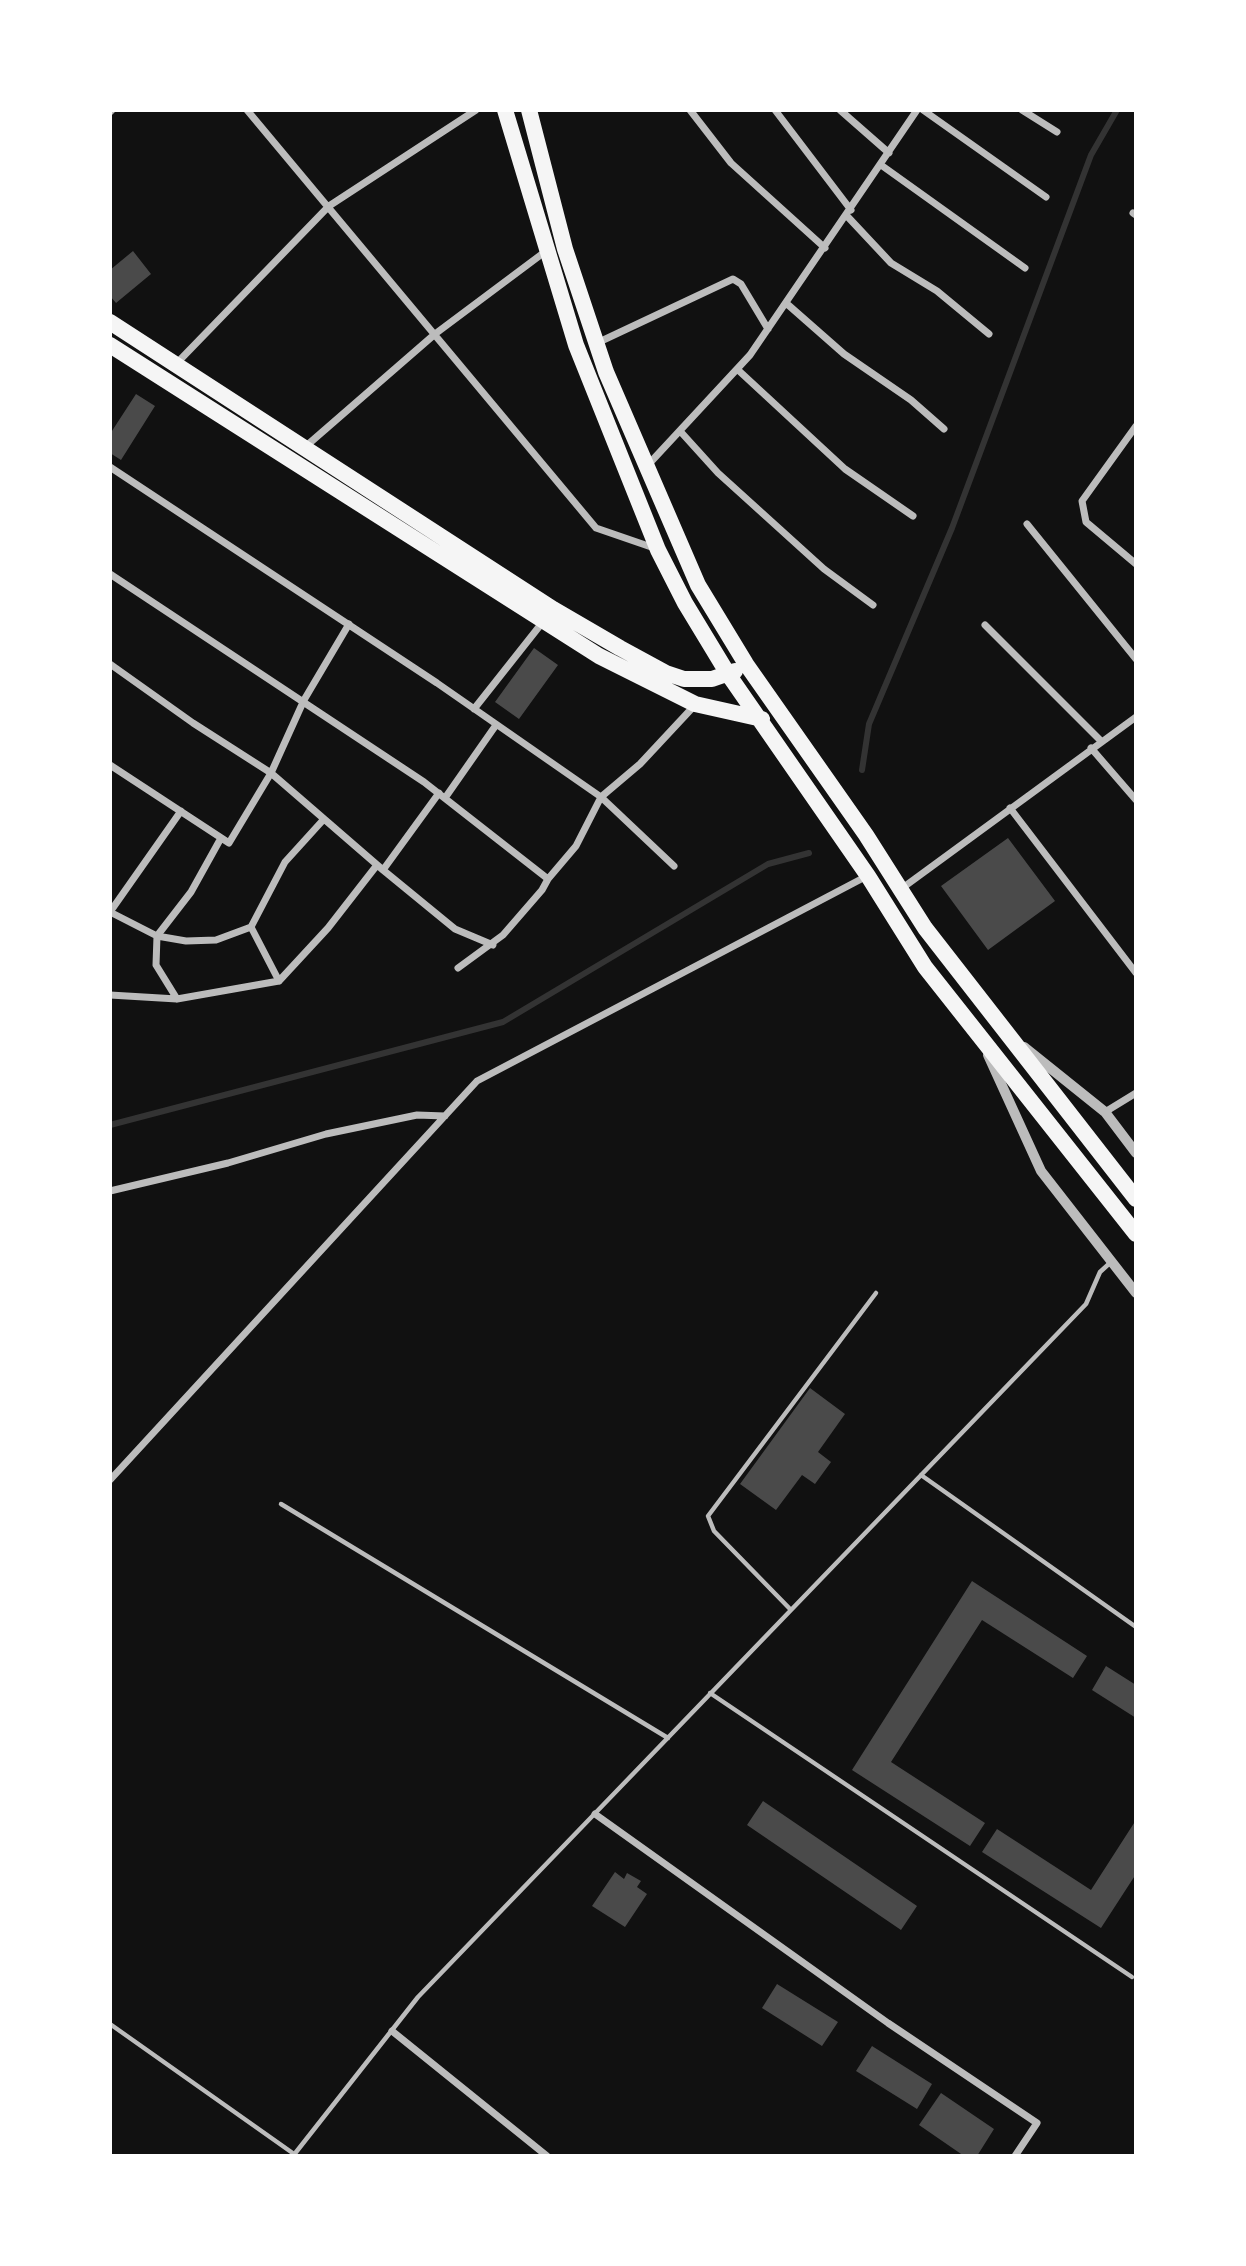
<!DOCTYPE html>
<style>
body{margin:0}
#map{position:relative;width:1246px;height:2266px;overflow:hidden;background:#111;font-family:"Noto Sans",sans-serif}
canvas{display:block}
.frame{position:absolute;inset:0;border:112px solid #fff;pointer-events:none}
</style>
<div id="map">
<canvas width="1246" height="2266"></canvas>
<div class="frame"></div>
</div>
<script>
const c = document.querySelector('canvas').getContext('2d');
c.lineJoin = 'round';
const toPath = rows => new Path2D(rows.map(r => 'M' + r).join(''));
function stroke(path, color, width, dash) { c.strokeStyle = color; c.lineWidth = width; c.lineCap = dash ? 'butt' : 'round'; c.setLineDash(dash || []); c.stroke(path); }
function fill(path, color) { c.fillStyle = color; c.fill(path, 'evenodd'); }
stroke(toPath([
 [862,770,869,724,952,528,1091,155,1117,110],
 [110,1125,503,1022,768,864,809,853]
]), '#333', 6);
fill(toPath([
 [133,251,151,274,116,303,110,296,110,270],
 [136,394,155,406,121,460,110,453,110,434],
 [534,648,558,665,519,719,495,702],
 [1008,838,1055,901,988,950,941,886],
 [810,1388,845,1414,818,1452,831,1462,815,1484,802,1475,776,1510,740,1484],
 [972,1581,1087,1656,1073,1678,982,1620,891,1762,985,1823,970,1846,852,1770],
 [1106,1666,1136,1685,1136,1718,1092,1690],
 [763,1801,917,1906,901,1930,747,1825],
 [1136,1820,1136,1874,1101,1928,982,1852,997,1829,1091,1890],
 [615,1872,624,1879,627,1873,641,1881,637,1887,647,1894,625,1927,592,1906],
 [777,1984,838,2022,822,2046,762,2008],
 [872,2046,932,2084,917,2109,856,2071],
 [941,2093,994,2129,977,2156,964,2156,919,2125]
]), '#4a4a4a');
stroke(toPath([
 [921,1475,1136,1627],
 [281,1504,668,1738],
 [791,1610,714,1531,708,1516,876,1293],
 [710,1693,1132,1977],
 [110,2024,294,2154],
 [293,2156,418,1997,1086,1304,1100,1272,1111,1262]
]), '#bcbcbc', 4.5);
stroke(toPath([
 [247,110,596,528,657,549],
 [690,110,731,163,825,248],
 [775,110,851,210],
 [840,110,889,153],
 [923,110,1046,197],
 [1022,110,1057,132],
 [110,112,112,110],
 [881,165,1025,268],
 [1133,213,1136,215],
 [847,216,891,263,937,291,989,334],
 [786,303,844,354,911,400,944,429],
 [597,343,733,279,741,284,768,329],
 [176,364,329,206,476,110],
 [737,369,845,469,913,516],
 [1136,426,1082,501,1086,522,1136,564],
 [680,431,718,473,824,569,873,605],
 [305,447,435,334,546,251],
 [647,466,750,355,917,110],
 [110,467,437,683,601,797,640,764,695,705],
 [1027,524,1136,659],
 [110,574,424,782,548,879,576,846,601,797,674,866],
 [985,625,1101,741],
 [110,664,193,723,271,773,383,870,439,793],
 [474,709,542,623],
 [1091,748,1136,800],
 [110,765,229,843,271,773,304,700,349,624],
 [445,798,496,725],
 [1010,808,1136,973],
 [383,870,455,929,493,945],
 [901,889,1136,717],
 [110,912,181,811],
 [112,913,157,936,186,941,216,940,251,927],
 [458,968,503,935,542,890,548,879],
 [279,981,328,928,377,865],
 [110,995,177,999,279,981,251,927,285,862,324,819],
 [177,999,156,965,157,936,191,892,221,838],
 [1105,1112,1136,1093],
 [110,1191,228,1163,326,1134,417,1115,445,1116],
 [110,1480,477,1081,867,876],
 [595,1814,888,2023,1037,2123,1015,2156],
 [392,2031,547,2156]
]), '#bcbcbc', 7);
stroke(toPath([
 [1024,1047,1105,1112,1136,1153],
 [988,1055,1041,1171,1136,1293]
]), '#bcbcbc', 10);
stroke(toPath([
 [505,110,576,345,658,550,685,603,728,674,868,876,925,967,1136,1234],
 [529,110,565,249,606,372,698,585,746,664,866,835,925,928,1136,1199],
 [110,322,553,609,620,648,666,673,684,679,712,679,735,671],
 [110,345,599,656,695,704,762,719]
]), '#f5f5f5', 16);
</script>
